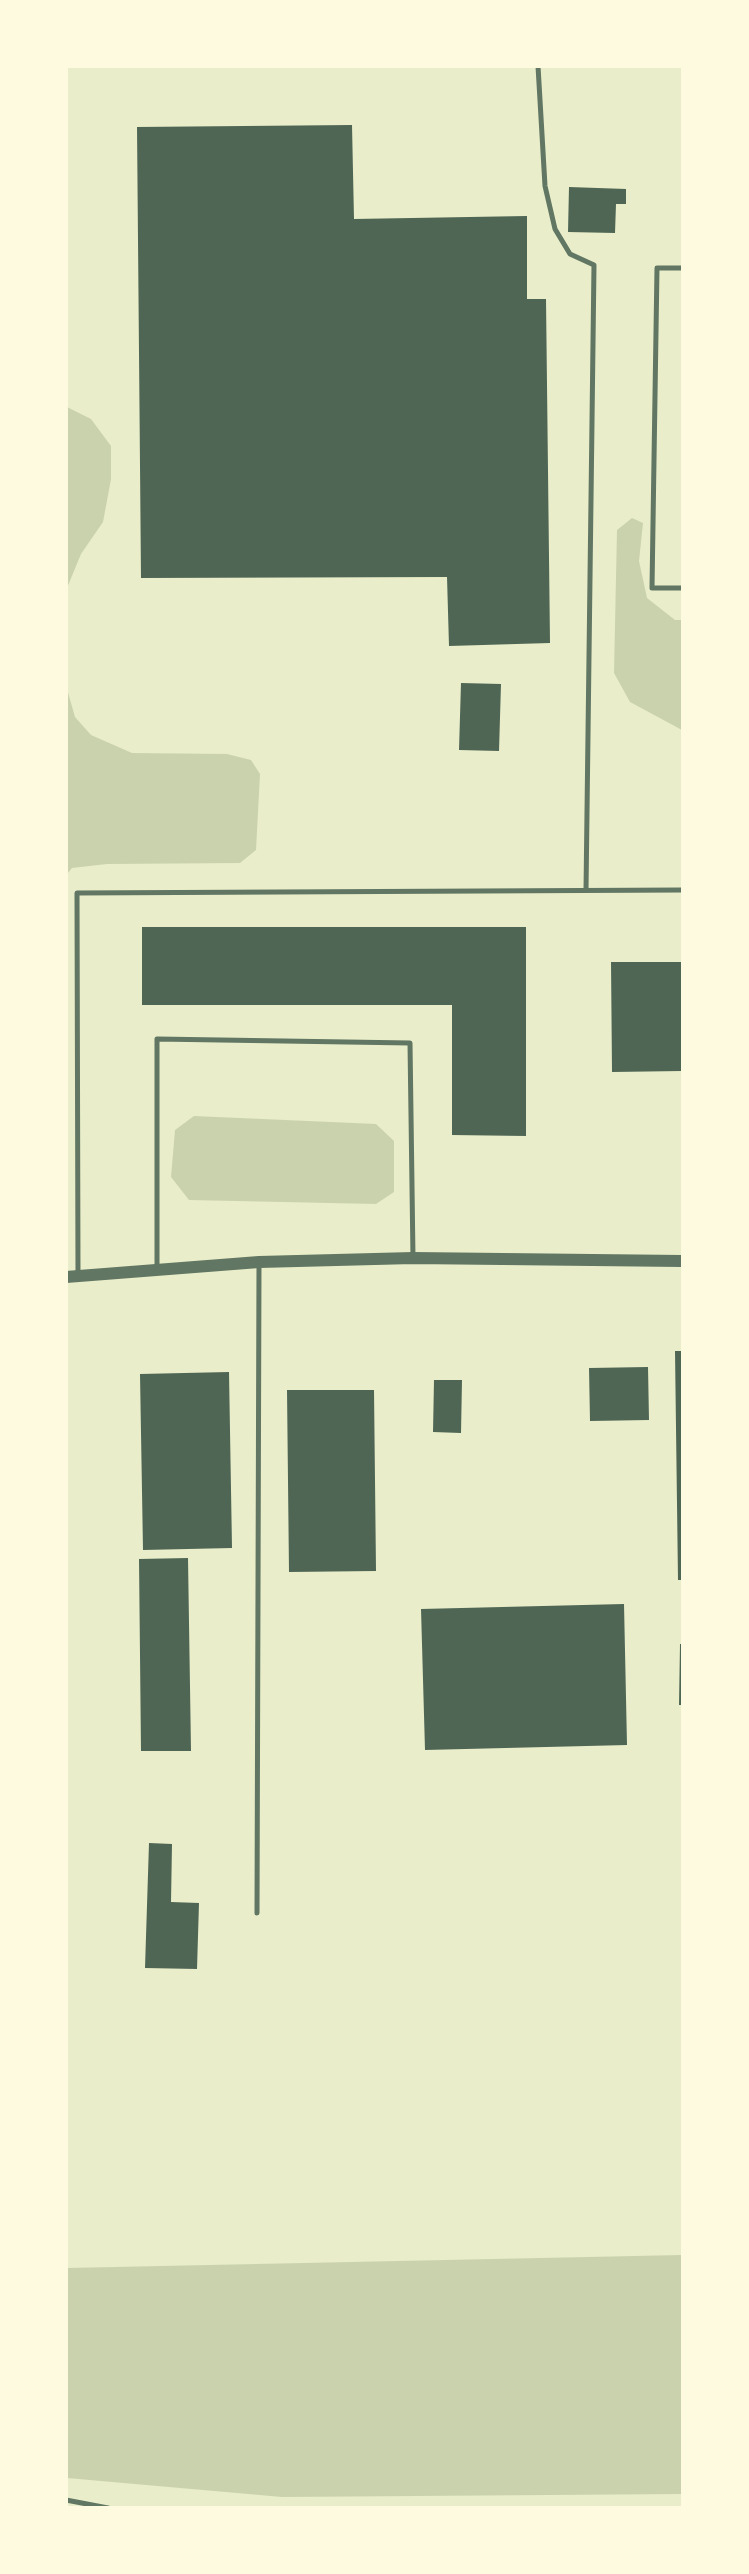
<!DOCTYPE html>
<style>
body{margin:0}
#map{position:relative;width:749px;height:2574px;overflow:hidden;background:#e9edc9;font-family:Merriweather,serif}
canvas{display:block}
.frame{position:absolute;inset:0;border:68px solid #fefae0;pointer-events:none}
</style>
<div id="map">
<canvas width="749" height="2574"></canvas>
<div class="frame"></div>
</div>
<script>
const c = document.querySelector('canvas').getContext('2d');
c.lineJoin = 'round';
function fill(path, color) { c.fillStyle = color; c.fill(path, 'evenodd'); }
const toPath = rows => new Path2D(rows.map(r => 'M' + r).join(''));
function stroke(path, color, width, dash) { c.strokeStyle = color; c.lineWidth = width; c.lineCap = dash ? 'butt' : 'round'; c.setLineDash(dash || []); c.stroke(path); }
fill(toPath([
 [67,407,91,419,111,446,111,479,103,522,81,554,67,588],
 [632,518,643,523,639,561,647,598,675,620,682,620,682,730,630,702,614,673,617,530],
 [67,689,75,717,91,735,132,753,227,754,251,760,260,774,256,850,240,863,107,864,72,868,67,874],
 [194,1116,376,1124,394,1141,394,1192,376,1204,189,1200,171,1177,175,1130],
 [682,2255,682,2494,282,2497,67,2478,67,2268]
]), '#cad2ad');
fill(toPath([
 [352,125,354,219,527,216,527,299,546,299,550,643,449,646,447,577,141,578,137,127],
 [569,187,626,189,626,204,616,204,615,233,568,232],
 [461,683,501,684,499,751,459,750],
 [142,927,526,927,526,1136,452,1135,452,1005,142,1005],
 [611,962,682,962,682,1071,612,1072],
 [675,1351,682,1351,682,1580,678,1580],
 [648,1367,649,1420,590,1421,589,1368],
 [229,1372,232,1548,143,1550,140,1374],
 [434,1380,462,1380,461,1433,433,1432],
 [287,1390,374,1390,376,1571,289,1572],
 [188,1558,191,1751,141,1751,139,1559],
 [624,1604,627,1745,425,1750,421,1609],
 [680,1644,682,1644,682,1705,679,1705],
 [149,1843,172,1844,171,1902,199,1903,197,1969,145,1968]
]), '#4f6655');
stroke(toPath([
 [538,66,545,186,555,229,570,254,594,265,586,890],
 [682,268,657,268,652,588,682,588],
 [157,1267,157,1039,410,1043,413,1258],
 [78,1275,77,893,682,890],
 [257,1913,259,1262],
 [66,2500,108,2508]
]), '#617663', 5);
stroke(toPath([
 [66,1277,259,1262,413,1258,682,1261]
]), '#617663', 12);
</script>
